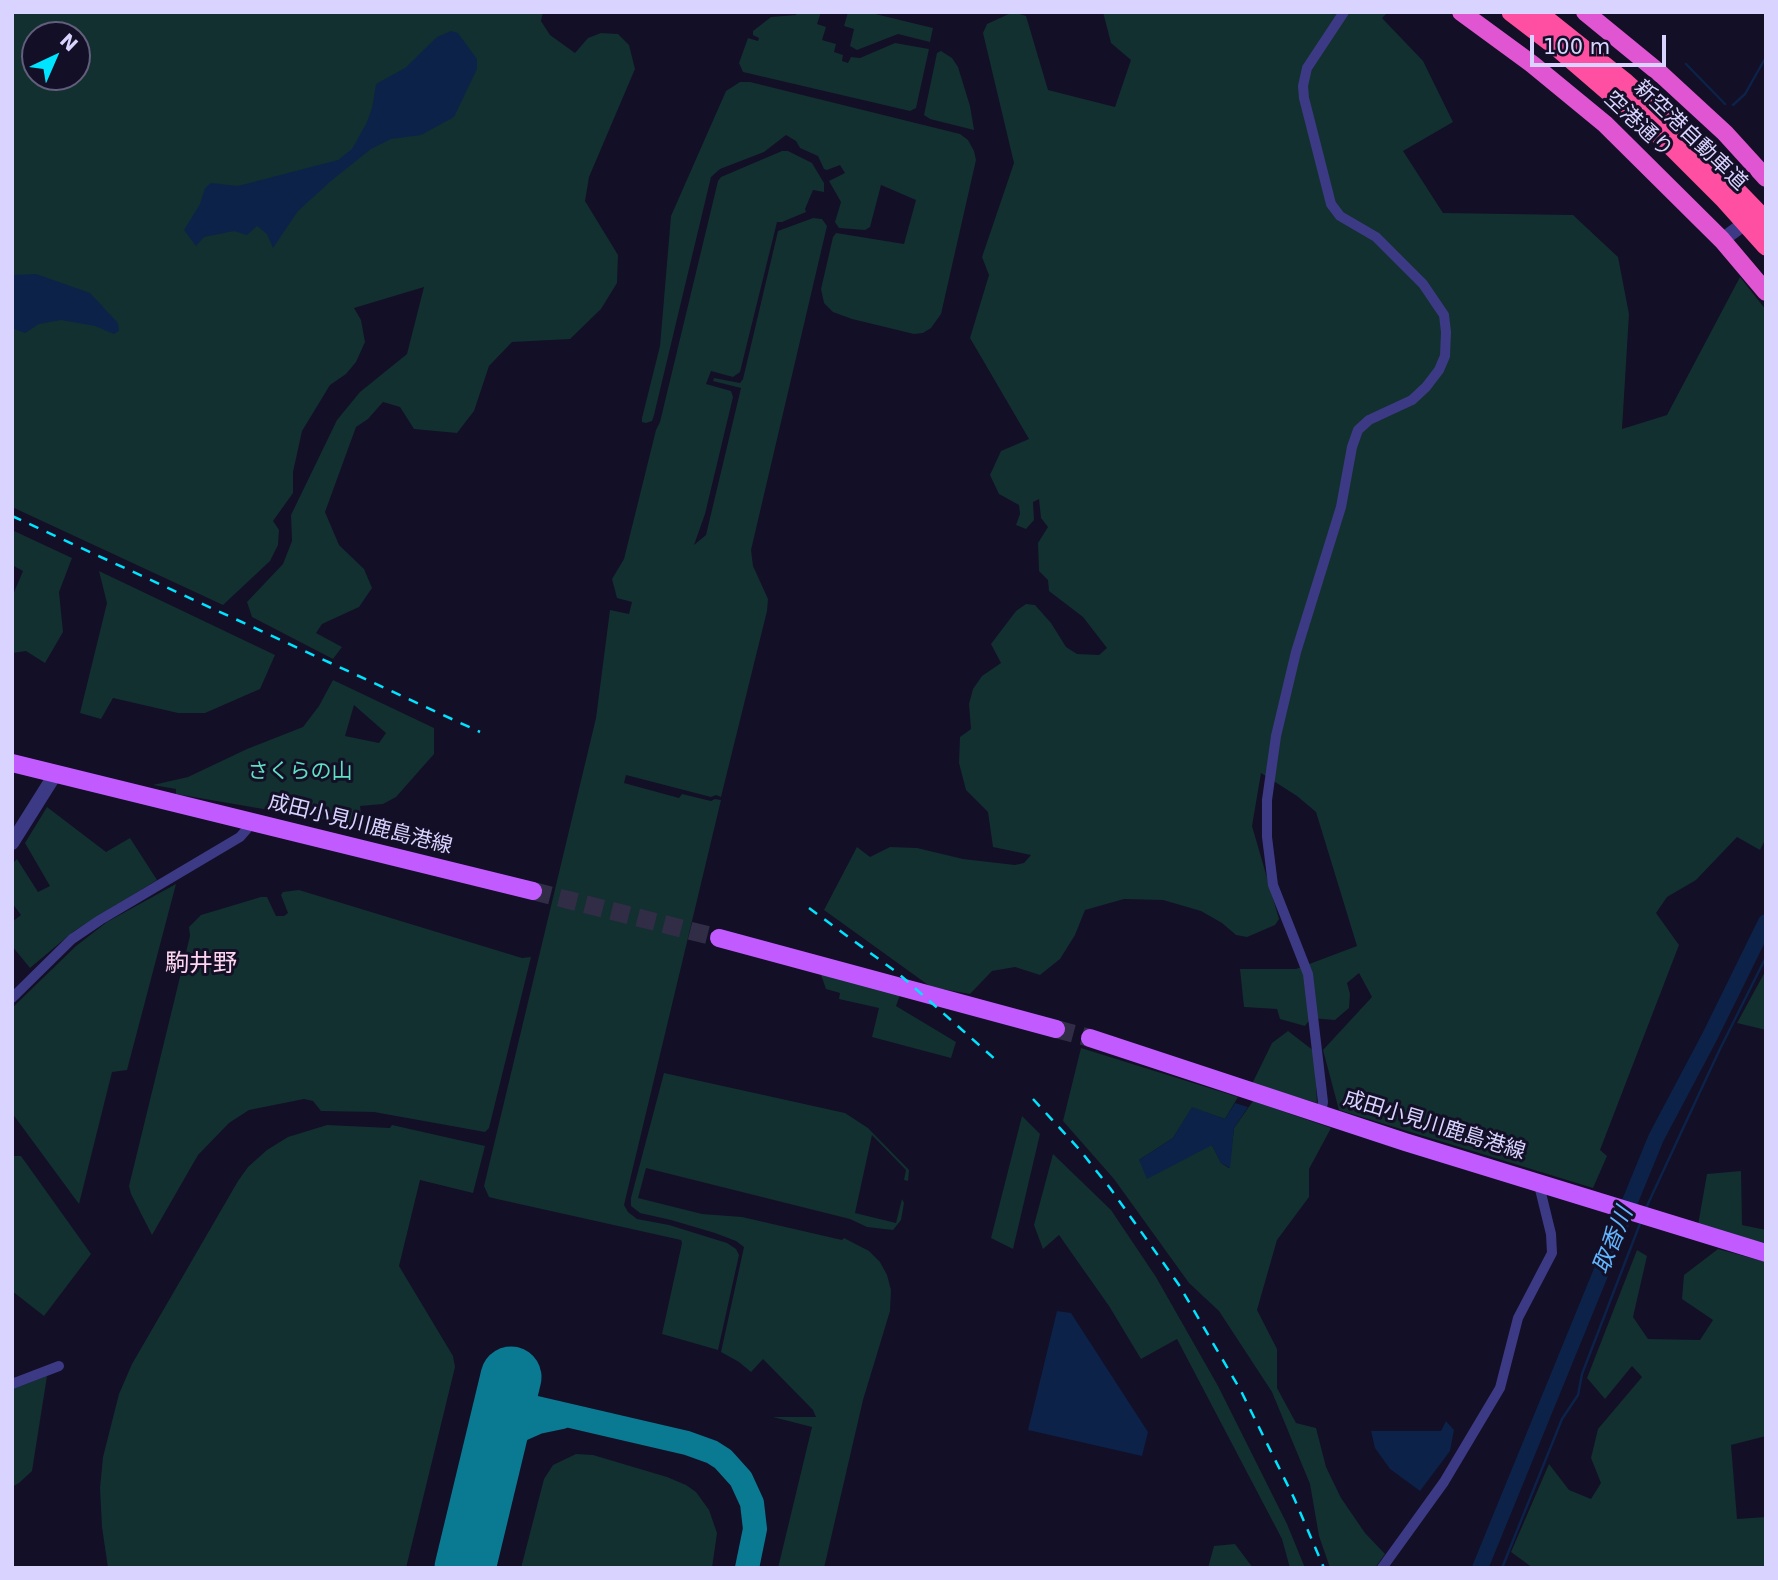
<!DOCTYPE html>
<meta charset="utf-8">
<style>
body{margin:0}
#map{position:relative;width:1778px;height:1580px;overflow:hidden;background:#130f26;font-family:"DejaVu Sans",sans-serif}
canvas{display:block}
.frame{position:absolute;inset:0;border:14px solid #d9d4ff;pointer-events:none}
.north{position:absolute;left:21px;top:21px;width:70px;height:70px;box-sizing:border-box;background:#130f26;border:2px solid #625e7d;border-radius:50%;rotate:44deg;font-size:19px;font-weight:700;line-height:28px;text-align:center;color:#d9d4ff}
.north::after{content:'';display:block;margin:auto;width:24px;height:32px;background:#00e5ff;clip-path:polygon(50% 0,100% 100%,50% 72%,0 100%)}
.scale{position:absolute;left:1530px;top:35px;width:136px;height:32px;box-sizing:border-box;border:4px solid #d9d4ff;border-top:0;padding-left:9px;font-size:21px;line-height:24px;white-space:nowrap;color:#d9d4ff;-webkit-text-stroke:5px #130f26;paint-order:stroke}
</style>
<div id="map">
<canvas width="1778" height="1580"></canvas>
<div class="frame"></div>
<div class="north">N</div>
<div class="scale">100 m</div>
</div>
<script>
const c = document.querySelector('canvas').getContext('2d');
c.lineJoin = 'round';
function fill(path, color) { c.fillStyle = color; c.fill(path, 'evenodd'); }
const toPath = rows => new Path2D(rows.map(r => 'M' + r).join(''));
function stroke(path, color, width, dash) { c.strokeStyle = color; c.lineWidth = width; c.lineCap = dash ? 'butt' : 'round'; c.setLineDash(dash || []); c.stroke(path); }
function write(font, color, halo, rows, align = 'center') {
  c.font = font + ' "DejaVu Sans","Noto Sans JP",sans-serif'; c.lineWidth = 6; c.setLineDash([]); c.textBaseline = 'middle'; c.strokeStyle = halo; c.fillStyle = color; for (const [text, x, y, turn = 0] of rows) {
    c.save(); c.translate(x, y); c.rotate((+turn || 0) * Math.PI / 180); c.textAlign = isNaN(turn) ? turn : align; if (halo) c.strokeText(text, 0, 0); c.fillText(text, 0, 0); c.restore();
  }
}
fill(toPath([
 [12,12,543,12,541,21,550,35,575,53,588,38,601,33,618,34,629,45,635,69,589,177,585,201,618,255,617,283,601,309,570,339,512,342,489,366,474,411,457,433,414,429,400,407,383,402,368,419,356,427,325,512,339,545,364,569,372,588,359,607,322,624,316,633,342,647,333,659,252,617,247,602,283,564,292,541,291,515,337,420,360,392,407,354,424,287,354,308,361,320,365,342,356,362,346,374,330,385,302,431,293,472,293,493,273,521,279,530,278,545,270,561,223,605,12,507],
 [35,35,77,35,77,77,35,77],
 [797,12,821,12,817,24,826,27,822,40,836,44,834,52,843,55,842,61,848,63,851,57,860,58,895,43,929,49,916,108,910,111,743,72,739,63,748,38,758,41,759,38,753,35,753,31,771,17,796,15],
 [848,12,867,12,933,28,930,42,898,34,857,50,850,46,854,29,844,26],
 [1013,12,1026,16,1048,90,1115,107,1131,60,1111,43,1103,12,1388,12,1382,18,1423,61,1453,122,1403,151,1443,213,1573,215,1618,257,1629,314,1622,429,1667,415,1740,277,1766,310,1766,838,1760,850,1737,837,1696,880,1667,897,1656,913,1679,945,1600,1150,1607,1156,1593,1188,1339,1110,1323,1050,1372,997,1359,973,1347,983,1350,994,1349,1008,1335,1020,1311,1018,1305,1026,1280,1019,1277,1009,1244,1007,1240,969,1296,969,1357,946,1316,812,1297,796,1261,773,1252,826,1279,919,1275,925,1247,937,1236,935,1222,923,1201,911,1163,900,1124,899,1085,910,1075,935,1060,959,1040,975,1015,967,992,971,970,994,931,987,824,910,857,847,870,857,890,847,917,848,963,859,1015,865,1024,863,1031,855,993,847,988,812,966,790,959,763,960,737,971,729,969,704,973,689,982,676,1001,663,991,644,1016,611,1026,604,1035,605,1051,623,1066,647,1077,654,1099,655,1107,648,1083,617,1049,591,1048,580,1039,571,1038,543,1048,527,1041,518,1039,499,1033,502,1034,520,1026,529,1016,525,1020,514,1019,505,999,494,990,475,1001,451,1029,439,970,338,989,275,982,257,1014,163,983,33,987,24],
 [941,51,952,58,958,67,970,106,974,130,930,119,924,115,937,53],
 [740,82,750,82,960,134,968,140,974,151,976,160,941,314,931,328,923,333,914,334,852,319,833,312,824,303,821,289,833,237,836,233,904,244,916,200,881,185,870,227,865,230,839,228,835,222,841,202,829,181,845,173,840,165,827,170,824,169,818,156,800,148,796,141,786,135,764,152,720,169,711,177,654,415,652,421,646,423,642,422,642,418,660,346,671,216,726,91],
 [782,151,788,151,812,163,824,183,824,192,813,190,805,209,806,212,782,222,777,222,740,372,733,377,711,371,706,384,731,391,733,397,705,514,694,545,706,535,741,388,713,381,714,378,740,383,743,379,778,231,813,218,822,219,827,226,751,550,753,566,768,599,767,611,721,797,716,795,711,797,626,775,624,783,679,798,682,794,711,801,715,799,721,800,624,1205,628,1212,637,1219,669,1225,727,1243,736,1249,739,1255,718,1350,662,1334,682,1243,681,1240,497,1199,489,1197,484,1186,596,718,610,610,629,614,632,602,617,598,612,579,624,559,656,430,660,422,718,181,721,177],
 [12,530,72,558,59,592,63,632,45,663,26,651,12,653,12,597,23,571,12,565],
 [99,571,275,655,260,689,205,713,178,713,113,698,101,719,80,713,107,603],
 [333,680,434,728,434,754,396,797,383,804,360,806,361,813,359,813,356,825,176,794,176,789,153,785,188,777,247,749,303,727,319,706],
 [354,705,386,733,379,743,345,736],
 [47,807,106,852,130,838,157,880,74,931,30,968,12,946,12,922,21,915,12,903,12,864,17,859,38,892,50,886,25,843],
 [176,884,127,1070,112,1072,79,1204,12,1113,12,1008,76,946,107,922],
 [299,890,522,958,531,957,489,1128,485,1132,374,1112,321,1111,313,1101,304,1099,249,1110,229,1123,198,1155,152,1235,131,1194,129,1186,190,936,189,927,201,915,261,897,267,897,276,916,284,916,288,913,281,895,283,892],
 [1766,970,1766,1030,1737,1023],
 [820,972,900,995,896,1006,956,1042,951,1058,872,1037,879,1008,839,999,840,993,826,989],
 [1288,1031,1314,1051,1317,1103,1252,1084,1272,1043],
 [1081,1048,1238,1097,1225,1119,1192,1108,1173,1138,1139,1160,1212,1145,1221,1163,1229,1168,1234,1128,1253,1101,1331,1128,1309,1169,1309,1197,1277,1240,1257,1310,1277,1349,1277,1388,1296,1423,1316,1428,1326,1467,1341,1498,1365,1533,1385,1554,1375,1568,1330,1568,1319,1536,1310,1484,1272,1392,1219,1311,1189,1283,1114,1179,1063,1121],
 [664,1073,845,1113,868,1128,909,1170,908,1181,904,1180,906,1170,872,1135,855,1213,896,1223,902,1199,904,1203,901,1220,893,1230,867,1227,850,1219,646,1168,638,1198,702,1214,742,1217,842,1240,844,1238,869,1251,880,1262,887,1275,891,1290,890,1311,863,1400,824,1568,778,1568,812,1427,773,1417,816,1417,813,1410,763,1359,751,1372,739,1362,721,1352,744,1247,736,1241,715,1233,671,1220,640,1213,631,1206,631,1198],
 [1022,1116,1040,1134,1013,1249,991,1238],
 [327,1125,390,1128,392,1125,485,1146,473,1193,420,1180,399,1266,453,1356,455,1367,406,1568,108,1568,102,1527,100,1488,103,1457,119,1394,132,1364,238,1181,248,1167,267,1150,288,1137],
 [1053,1154,1111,1210,1156,1277,1218,1386,1287,1524,1305,1568,1290,1568,1282,1539,1177,1339,1141,1359,1109,1306,1059,1235,1043,1249,1034,1225],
 [12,1156,21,1156,91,1254,44,1316,12,1291],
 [1741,1171,1742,1225,1766,1230,1766,1246,1698,1225,1707,1174],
 [1718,1249,1766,1262,1766,1436,1731,1445,1737,1519,1766,1517,1766,1568,1533,1568,1511,1552,1549,1464,1569,1490,1591,1499,1601,1483,1591,1458,1598,1429,1642,1377,1632,1366,1605,1399,1587,1378,1637,1250,1647,1256,1633,1317,1648,1339,1700,1340,1713,1320,1682,1299,1684,1275],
 [47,1376,32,1471,19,1483,12,1487,12,1389],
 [576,1454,593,1455,667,1477,686,1485,696,1492,709,1510,717,1533,712,1568,521,1568,544,1479,553,1465],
 [1235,1544,1253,1568,1208,1568,1214,1546]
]), '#12302f');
fill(toPath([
 [451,31,458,33,477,59,477,69,454,117,421,135,391,139,371,149,331,181,298,211,273,248,267,234,257,226,247,235,234,231,204,237,196,246,184,230,200,204,205,188,211,183,238,186,338,160,352,149,367,122,372,108,376,84,405,68,437,37],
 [36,274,90,293,118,323,119,331,114,334,95,326,61,320,39,324,25,333,12,328,12,275],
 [1235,1103,1248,1107,1234,1128,1230,1168,1221,1163,1212,1145,1147,1179,1139,1160,1173,1138,1192,1107,1225,1119],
 [1057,1311,1071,1313,1148,1432,1142,1456,1028,1430],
 [1446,1421,1454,1430,1450,1451,1420,1491,1390,1469,1375,1448,1371,1431,1441,1431]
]), '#0c2248');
stroke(toPath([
 [1686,64,1725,104],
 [1733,105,1745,94,1766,57],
 [1646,1208,1719,1051,1766,957],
 [1502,1568,1562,1419,1578,1395,1582,1374,1641,1221]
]), '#0c2248', 2.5);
stroke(toPath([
 [1480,1568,1656,1138,1710,1036,1766,922]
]), '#0c2248', 16);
stroke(toPath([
 [506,1401,687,1443,712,1452,723,1459,741,1479,752,1503,755,1529,747,1568],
 [489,1468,505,1443,520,1430,538,1422,562,1417]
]), '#0a7a92', 24);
stroke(toPath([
 [465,1568,511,1377]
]), '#0a7a92', 61);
stroke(toPath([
 [533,891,719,938],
 [1056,1029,1090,1038]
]), '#312d47', 18, [18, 9]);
stroke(toPath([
 [12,998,72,939,100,920,240,837,253,822],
 [1321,1114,1323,1102,1308,974,1273,885,1267,837,1267,800,1276,736,1296,652,1341,507,1352,447,1358,430,1369,420,1412,400,1426,387,1439,370,1445,356,1446,332,1444,315,1423,284,1376,237,1340,216,1331,204,1304,98,1303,86,1307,68,1344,12],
 [12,1384,59,1366],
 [1382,1568,1444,1482,1500,1388,1518,1318,1552,1253,1551,1234,1538,1181]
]), '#3d3a85', 10);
stroke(toPath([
 [1722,240,1737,229],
 [12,843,56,773]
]), '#3d3a85', 14);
stroke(toPath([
 [12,763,533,891],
 [719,938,1056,1029],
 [1090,1038,1405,1142,1766,1253]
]), '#c25bff', 18);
stroke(toPath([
 [1461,12,1532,64,1605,124,1722,240,1766,292],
 [1585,12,1662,75,1725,133,1766,178]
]), '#e055d1', 18);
stroke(toPath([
 [1511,12,1558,48,1666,141,1723,198,1766,246],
 [1537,12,1626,83,1676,128,1766,221]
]), '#ff4fa3', 19);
stroke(toPath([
 [12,516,480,732],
 [809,908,899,974,996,1060],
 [1033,1099,1079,1149,1110,1188,1179,1285,1241,1391,1294,1498,1324,1568]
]), '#00e5ff', 2.5, [10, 9]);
write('21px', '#d9d4ff', '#130f26', [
 ["空港通り",1638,125,43],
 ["新空港自動車道",1690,136,44],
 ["成田小見川鹿島港線",360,825,14],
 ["成田小見川鹿島港線",1434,1126,17]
]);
write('21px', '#5fe0c0', '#130f26', [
 ["さくらの山",300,773]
]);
write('italic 23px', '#62b6ff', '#130f26', [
 ["取香川",1614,1241,-68]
]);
write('24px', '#ffd6f0', '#130f26', [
 ["駒井野",201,965]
]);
</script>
